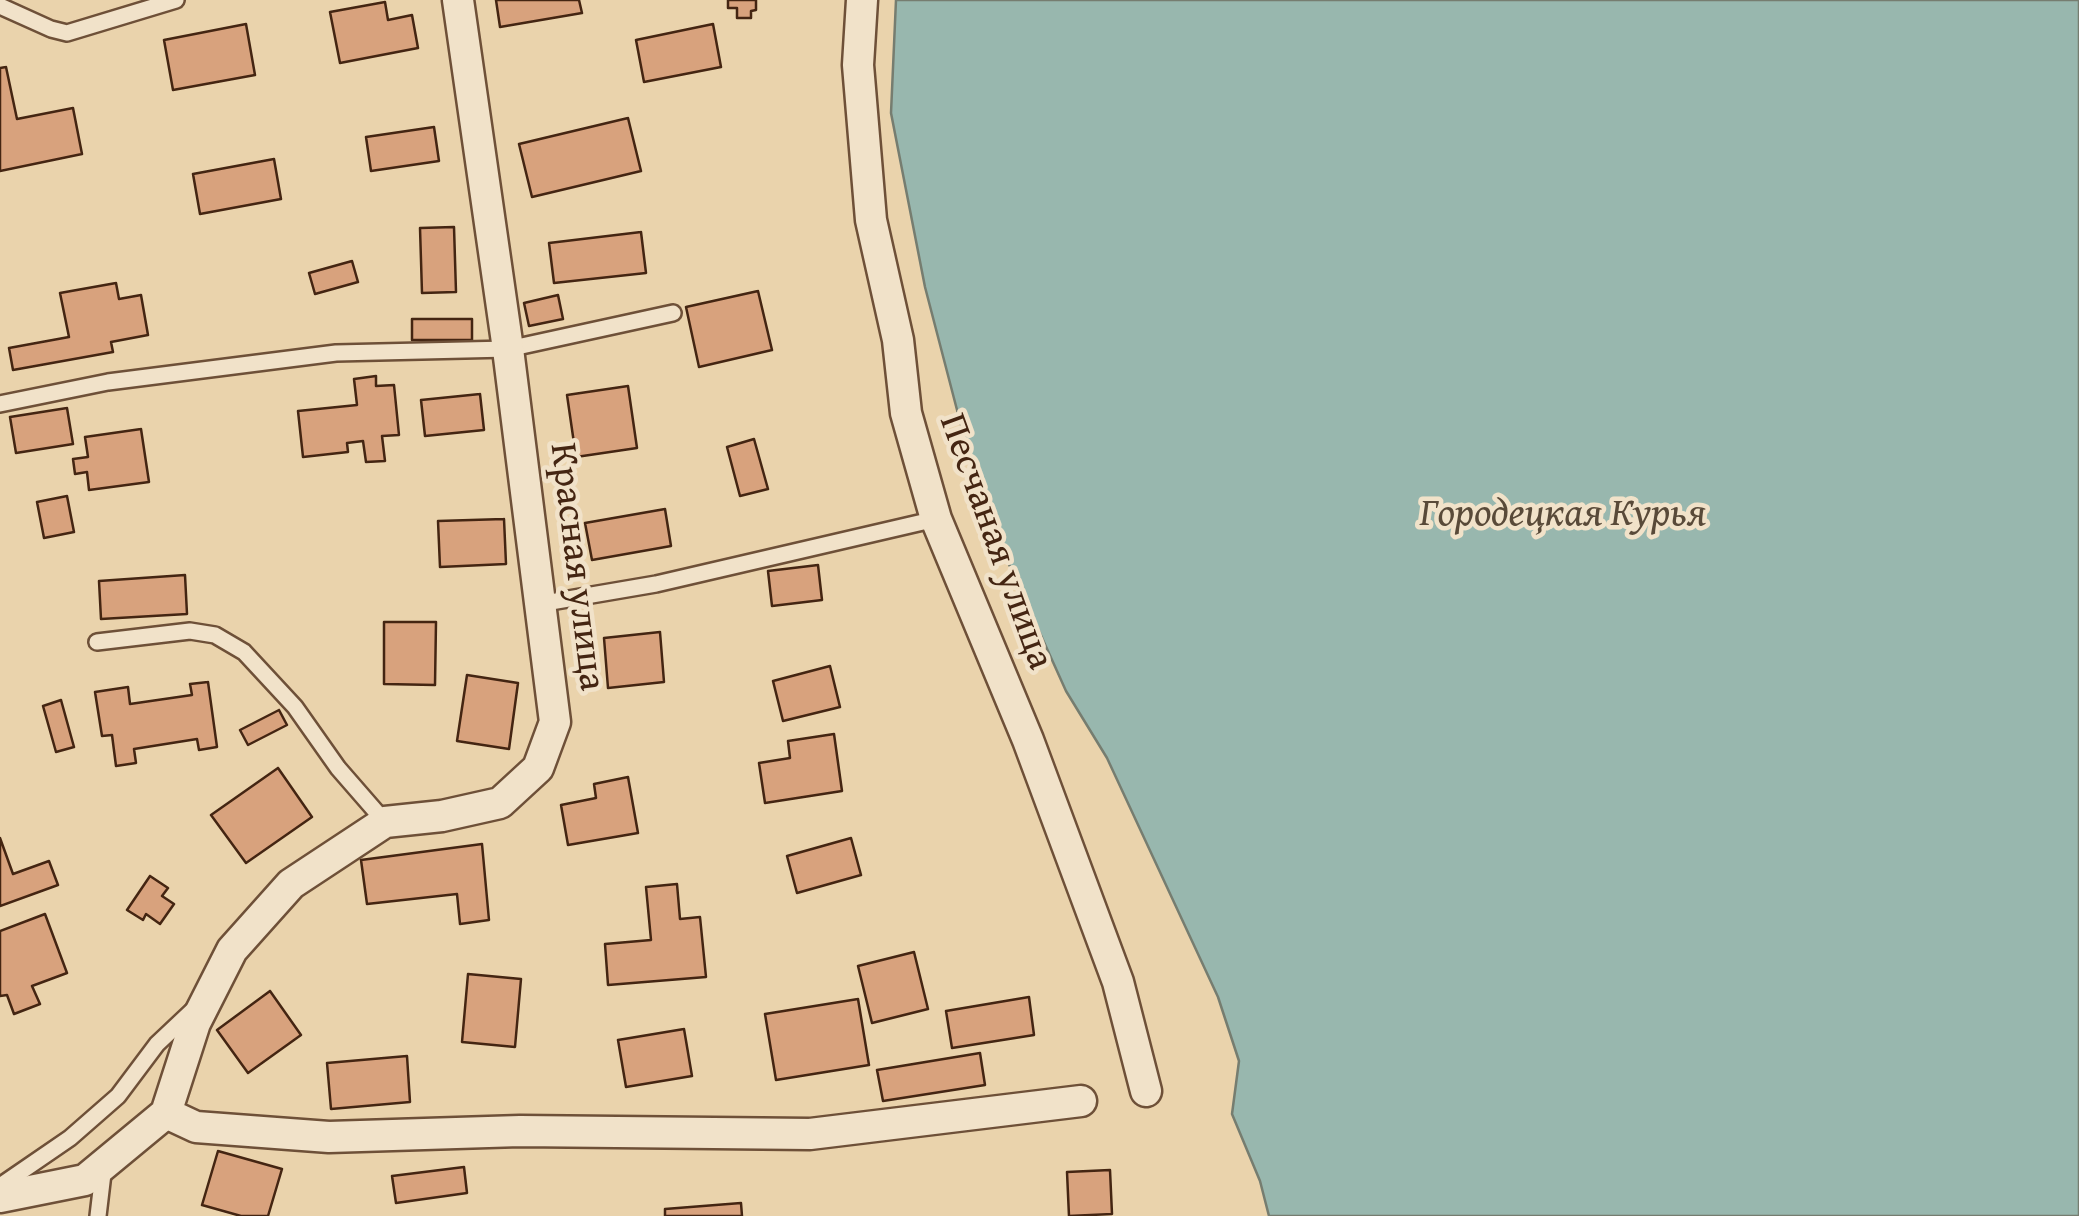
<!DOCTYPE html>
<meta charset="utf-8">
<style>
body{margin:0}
canvas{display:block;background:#ead3ac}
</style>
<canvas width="2079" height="1216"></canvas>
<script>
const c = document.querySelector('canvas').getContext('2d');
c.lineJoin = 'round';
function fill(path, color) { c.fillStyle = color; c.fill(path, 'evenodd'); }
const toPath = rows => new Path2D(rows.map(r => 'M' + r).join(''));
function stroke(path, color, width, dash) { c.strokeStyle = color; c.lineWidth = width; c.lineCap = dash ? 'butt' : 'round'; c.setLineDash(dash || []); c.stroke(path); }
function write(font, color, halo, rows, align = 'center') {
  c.font = font + ' "Gentium Book Plus",serif'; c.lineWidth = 9; c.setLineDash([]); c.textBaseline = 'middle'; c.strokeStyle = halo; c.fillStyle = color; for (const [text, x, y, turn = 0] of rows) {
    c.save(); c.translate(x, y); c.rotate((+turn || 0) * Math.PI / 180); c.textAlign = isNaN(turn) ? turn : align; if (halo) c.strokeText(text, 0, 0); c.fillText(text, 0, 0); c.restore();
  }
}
const water = toPath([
 [896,0,2079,0,2079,1216,1269,1216,1260,1181,1232,1114,1239,1061,1218,997,1107,758,1066,691,981,502,925,287,891,113,896,0]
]);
fill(water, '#98b7ae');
stroke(water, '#767d70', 2.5);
const building = toPath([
 [496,0,579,0,582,13,500,27,496,0],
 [728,0,756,0,756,10,751,11,751,18,737,18,737,8,728,8,728,0],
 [385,2,388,20,412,15,418,48,340,63,330,12,385,2],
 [246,24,255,75,173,90,164,40,246,24],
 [713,24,721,67,644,82,636,40,713,24],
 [6,67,17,119,73,108,82,154,0,171,0,68,6,67],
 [628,118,641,171,532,197,519,144,628,118],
 [434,127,439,161,371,171,366,137,434,127],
 [274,159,281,199,200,214,193,174,274,159],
 [454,227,456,292,422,293,420,228,454,227],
 [641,232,646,273,554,283,549,243,641,232],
 [352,261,358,282,315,294,309,273,352,261],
 [116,283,119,299,141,295,148,335,111,342,113,352,13,370,9,348,69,337,60,293,116,283],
 [758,291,772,350,699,367,686,307,758,291],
 [558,295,563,319,529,326,524,303,558,295],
 [412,319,472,319,472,340,412,340,412,319],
 [376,376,376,386,394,385,399,435,382,436,385,461,366,462,363,441,347,443,348,452,303,457,298,411,357,405,354,379,376,376],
 [628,386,637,448,576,457,567,395,628,386],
 [480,394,484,430,425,436,421,400,480,394],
 [67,408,73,444,16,453,10,417,67,408],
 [141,429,149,482,89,490,87,472,75,474,73,459,88,457,85,437,141,429],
 [754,439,768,489,740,496,727,447,754,439],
 [67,496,74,532,44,538,37,502,67,496],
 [665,509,671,546,592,560,585,523,665,509],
 [504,519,506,564,440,567,438,521,504,519],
 [818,565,822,600,772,606,768,571,818,565],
 [185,575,187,614,101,619,99,581,185,575],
 [384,622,436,622,435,685,384,684,384,622],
 [660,632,664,682,608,688,604,638,660,632],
 [830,666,840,707,783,721,773,681,830,666],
 [467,675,518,683,509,749,457,741,467,675],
 [208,682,217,747,199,750,197,739,134,749,136,763,116,766,112,735,102,736,95,692,128,687,130,704,192,695,190,684,208,682],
 [61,700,74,747,56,752,43,706,61,700],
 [279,710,287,725,248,745,240,730,279,710],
 [834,734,842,791,765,803,759,763,790,758,788,741,834,734],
 [278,768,312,817,246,863,211,815,278,768],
 [628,777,638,833,568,845,561,805,596,798,594,784,628,777],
 [0,838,13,874,49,861,58,885,0,906,0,838],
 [851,838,861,875,797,893,787,856,851,838],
 [482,844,489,920,460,924,457,894,367,904,361,860,482,844],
 [150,876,168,888,162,896,174,904,160,924,146,914,143,920,127,910,150,876],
 [677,884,680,919,700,917,706,977,608,985,605,944,651,940,646,887,677,884],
 [45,914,67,973,32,986,40,1004,14,1014,7,995,0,996,0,931,45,914],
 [914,952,928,1009,872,1023,858,966,914,952],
 [468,974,521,979,515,1047,462,1042,468,974],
 [270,991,301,1035,248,1073,217,1030,270,991],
 [1029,997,1034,1035,952,1048,946,1011,1029,997],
 [858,999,869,1065,776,1080,765,1014,858,999],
 [684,1029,692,1076,626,1087,618,1040,684,1029],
 [980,1053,985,1085,883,1101,877,1070,980,1053],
 [407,1056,410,1102,331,1109,327,1063,407,1056],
 [218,1151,282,1169,268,1216,241,1216,202,1205,218,1151],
 [464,1167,467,1193,396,1203,392,1176,464,1167],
 [1110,1170,1112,1214,1069,1216,1067,1172,1110,1170],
 [741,1203,742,1216,665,1216,665,1209,741,1203]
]);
fill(building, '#d8a27d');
stroke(building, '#442512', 2.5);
const lane = toPath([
 [0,6,51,29,67,33,176,0],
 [0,404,108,382,336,353,508,349,673,313],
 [539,604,656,584,936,519],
 [97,642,190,631,215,635,244,652,295,707,338,768,385,822],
 [0,1186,70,1138,118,1096,157,1044,192,1011],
 [98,1216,104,1165]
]);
const street = toPath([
 [862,0,858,65,871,220,898,340,906,413,936,519,1028,740,1118,982,1146,1091],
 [166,1113,196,1127,329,1137,520,1131,810,1134,1081,1101],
 [0,1197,85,1180,166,1113,195,1023,232,950,291,884,385,822,442,816,500,803,538,768,555,722,508,349,458,0]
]);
stroke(lane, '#6e5038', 20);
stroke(street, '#6e5038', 35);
stroke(lane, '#f1e2c9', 15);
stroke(street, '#f1e2c9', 30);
write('38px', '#442512', '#f1e2c9', [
 ["Песчаная улица",995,542,70],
 ["Красная улица",576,567,83]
]);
write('italic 40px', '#594a39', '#f1e2c9', [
 ["Городецкая Курья",1563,515]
]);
</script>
